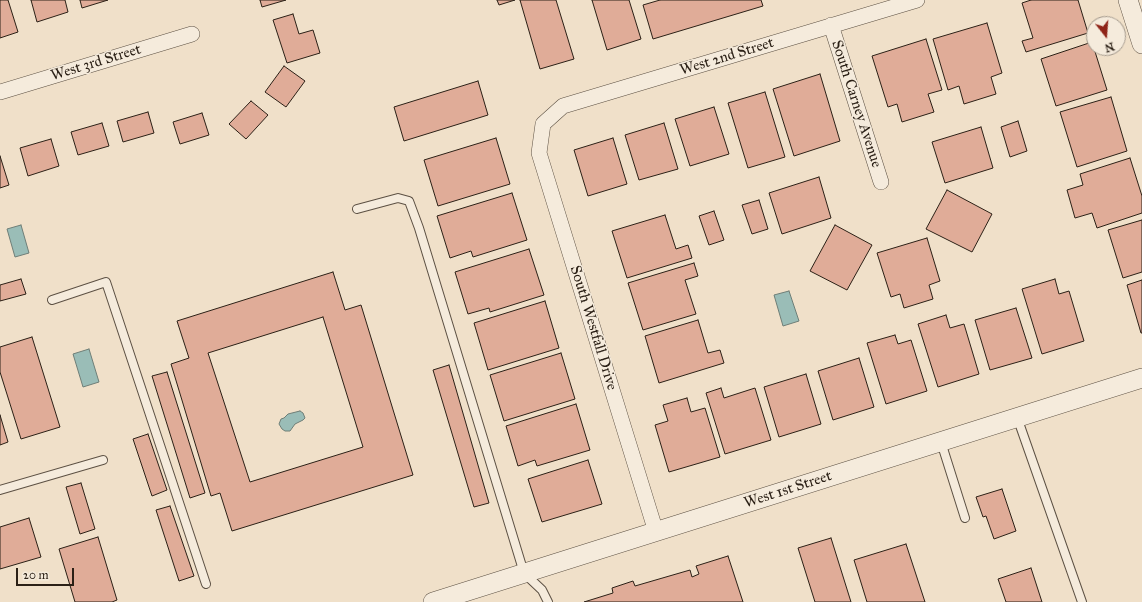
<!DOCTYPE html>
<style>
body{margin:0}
#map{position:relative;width:1142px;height:602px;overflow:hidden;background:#f0e0c9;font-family:"IM FELL Great Primer",serif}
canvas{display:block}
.north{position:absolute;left:1086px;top:16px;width:40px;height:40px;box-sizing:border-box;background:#f5ebdc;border:1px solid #a49a8d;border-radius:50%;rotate:163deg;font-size:11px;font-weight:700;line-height:16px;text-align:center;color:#2b2016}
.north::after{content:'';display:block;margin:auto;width:14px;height:18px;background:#8f2418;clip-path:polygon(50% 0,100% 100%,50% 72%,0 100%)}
.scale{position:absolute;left:16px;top:568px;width:58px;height:18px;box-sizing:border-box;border:2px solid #2b2016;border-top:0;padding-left:5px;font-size:12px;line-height:14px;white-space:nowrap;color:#2b2016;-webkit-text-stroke:3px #f5ebdc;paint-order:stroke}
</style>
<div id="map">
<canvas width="1142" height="602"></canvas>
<div class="north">N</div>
<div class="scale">20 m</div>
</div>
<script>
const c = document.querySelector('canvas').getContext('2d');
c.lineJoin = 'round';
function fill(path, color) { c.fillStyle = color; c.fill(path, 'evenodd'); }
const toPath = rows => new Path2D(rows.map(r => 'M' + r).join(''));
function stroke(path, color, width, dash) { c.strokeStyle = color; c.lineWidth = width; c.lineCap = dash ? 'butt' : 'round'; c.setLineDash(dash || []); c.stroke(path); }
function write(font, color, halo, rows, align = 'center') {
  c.font = font + ' "IM FELL Great Primer",serif'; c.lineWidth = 3; c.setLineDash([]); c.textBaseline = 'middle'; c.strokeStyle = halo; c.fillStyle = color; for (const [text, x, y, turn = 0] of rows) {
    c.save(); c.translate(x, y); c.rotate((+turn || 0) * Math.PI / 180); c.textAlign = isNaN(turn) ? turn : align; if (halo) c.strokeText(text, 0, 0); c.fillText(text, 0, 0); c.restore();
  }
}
const water = toPath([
 [21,225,29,253,15,257,7,229,21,225],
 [789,291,799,321,783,326,774,295,789,291],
 [89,349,99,382,83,387,73,354,89,349],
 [300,411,303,413,305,418,303,420,295,424,290,431,285,431,282,429,279,424,281,419,284,418,288,414,300,411]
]);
fill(water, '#9abdb7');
stroke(water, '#6e7e77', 1);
const building = toPath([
 [0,0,8,0,18,32,0,38,0,0],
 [31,0,65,0,68,12,37,22,31,0],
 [80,0,108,0,82,8,80,0],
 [260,0,286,0,262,7,260,0],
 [497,0,515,0,499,5,497,0],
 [520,0,556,0,574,59,540,69,520,0],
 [592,0,629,0,641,39,607,50,592,0],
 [660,0,761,0,763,6,653,39,643,5,660,0],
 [1031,0,1078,0,1088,33,1026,52,1022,41,1033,38,1022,3,1031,0],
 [293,14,299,34,313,30,320,53,287,63,273,20,293,14],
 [987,23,1002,73,991,77,996,94,964,104,959,86,948,90,933,39,987,23],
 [926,39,942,90,928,94,934,112,902,122,897,104,888,107,872,56,926,39],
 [1092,42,1107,90,1056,106,1041,59,1092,42],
 [284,66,305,81,286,107,265,92,284,66],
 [820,74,840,141,794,156,773,89,820,74],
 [478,81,488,115,404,141,394,107,478,81],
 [765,92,785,157,748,168,728,103,765,92],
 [1111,97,1127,151,1077,167,1060,112,1111,97],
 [251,101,268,115,246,139,229,124,251,101],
 [714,107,729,154,690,166,675,119,714,107],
 [148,112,154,133,123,142,117,121,148,112],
 [202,113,209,135,180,144,173,122,202,113],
 [1018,121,1027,151,1010,157,1001,127,1018,121],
 [102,123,109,146,78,155,71,132,102,123],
 [664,123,678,169,639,180,625,135,664,123],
 [981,127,993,168,945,183,932,142,981,127],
 [496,138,510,184,438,206,424,160,496,138],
 [613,138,627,184,588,196,574,150,613,138],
 [51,139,59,166,28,176,20,148,51,139],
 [0,156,9,185,0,188,0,156],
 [1130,158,1142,196,1142,213,1097,228,1092,213,1075,218,1067,190,1083,185,1080,174,1130,158],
 [819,177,831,218,782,234,769,193,819,177],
 [947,190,992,214,972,252,926,229,947,190],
 [512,193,527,240,473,257,471,251,450,258,437,216,512,193],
 [759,200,768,229,752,234,742,205,759,200],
 [714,211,724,240,709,245,699,216,714,211],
 [665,215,676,249,688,245,692,258,627,278,612,231,665,215],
 [1142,220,1142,272,1123,278,1108,230,1142,220],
 [835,225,872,245,847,290,810,271,835,225],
 [927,238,940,281,929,285,933,299,904,308,900,294,891,297,877,253,927,238],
 [529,249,544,295,490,312,489,308,468,314,455,272,529,249],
 [694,263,698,276,685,280,696,314,643,330,628,283,694,263],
 [333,272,345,310,361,305,413,475,232,531,220,493,211,496,171,364,189,358,177,321,333,272],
 [323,317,363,447,250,482,208,353,323,317],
 [21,279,26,294,0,301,0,285,21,279],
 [1055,279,1059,294,1069,291,1084,341,1042,354,1022,289,1055,279],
 [1142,280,1142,333,1141,333,1127,285,1142,280],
 [545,301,559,348,488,370,474,323,545,301],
 [1016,308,1032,358,990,370,975,320,1016,308],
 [946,315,950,328,964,324,979,374,938,387,918,324,946,315],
 [698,320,708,353,720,350,724,363,659,383,645,336,698,320],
 [895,335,898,344,911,340,927,391,886,404,867,343,895,335],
 [32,337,60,427,21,439,0,372,0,347,32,337],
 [561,353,575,399,504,421,490,375,561,353],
 [859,358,874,407,833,420,818,371,859,358],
 [449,365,489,503,474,507,433,370,449,365],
 [167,372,205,493,190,498,152,376,167,372],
 [806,374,821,424,779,437,764,387,806,374],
 [721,388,724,398,755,388,771,440,725,454,706,393,721,388],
 [687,398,691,412,705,408,720,457,669,472,655,425,668,421,663,405,687,398],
 [576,404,590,450,537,466,535,460,518,466,506,426,576,404],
 [0,415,8,442,0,445,0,415],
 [148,434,167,490,152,496,133,439,148,434],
 [588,460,602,504,542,522,528,479,588,460],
 [81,483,95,529,80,534,66,487,81,483],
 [1002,489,1016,531,994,539,986,516,983,517,976,497,1002,489],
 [170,506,194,576,179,581,156,510,170,506],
 [29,518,41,557,0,569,0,527,29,518],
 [98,537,117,600,112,602,75,602,59,549,98,537],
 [831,538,851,602,815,602,798,548,831,538],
 [906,544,925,602,867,602,854,560,906,544],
 [728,556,743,602,584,602,613,593,612,588,633,581,635,586,690,570,692,577,699,574,696,566,728,556],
 [1031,568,1042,602,1006,602,998,579,1031,568]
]);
fill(building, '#e0ac98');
stroke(building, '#2b2016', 1);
const service = toPath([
 [357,209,398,198,409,201,419,228,524,573,542,590,548,602],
 [52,300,106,282,206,584],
 [1017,417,1082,602],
 [941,442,965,518],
 [0,490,103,460]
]);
const minor = toPath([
 [831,25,881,182],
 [0,92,192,34],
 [656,532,539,153,543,124,563,106,917,0]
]);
const tertiary = toPath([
 [1128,0,1142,44],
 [433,602,1142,378]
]);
stroke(service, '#5c5043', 10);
stroke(minor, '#5c5043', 16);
stroke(tertiary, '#5c5043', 20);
stroke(service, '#f5ebdc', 8);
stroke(minor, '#f5ebdc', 15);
stroke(tertiary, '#f5ebdc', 19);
write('15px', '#2b2016', '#f5ebdc', [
 ["West 2nd Street",727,57,-17],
 ["West 3rd Street",96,63,-17],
 ["South Carney Avenue",856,104,72],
 ["South Westfall Drive",593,328,73],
 ["West 1st Street",788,490,-18]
]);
</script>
